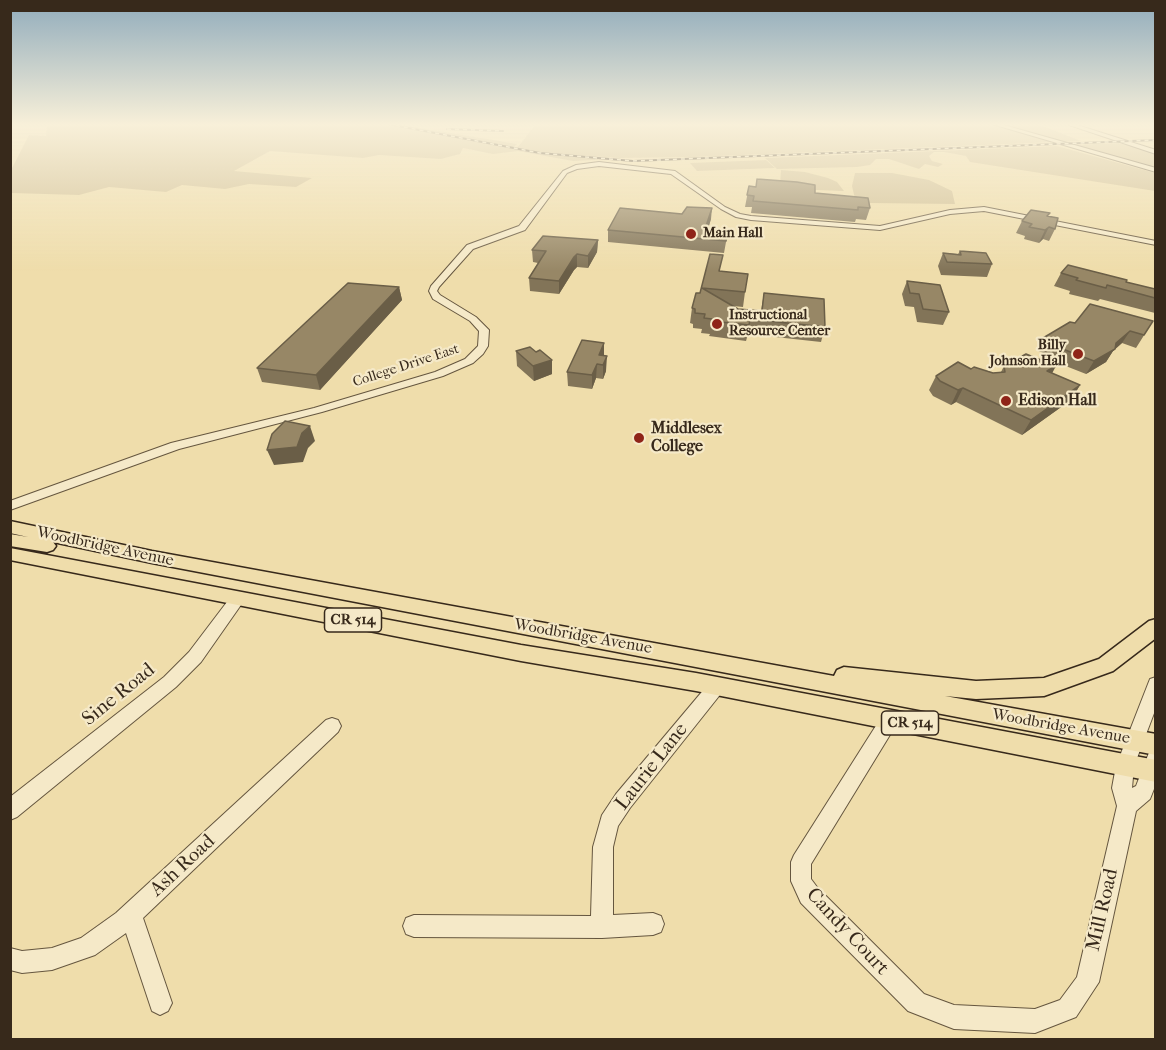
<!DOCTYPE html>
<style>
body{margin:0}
#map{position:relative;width:1166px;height:1050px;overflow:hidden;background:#efddab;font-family:"IM FELL French Canon",serif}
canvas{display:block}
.frame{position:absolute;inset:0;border:12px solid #37291b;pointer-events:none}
</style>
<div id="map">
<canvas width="1166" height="1050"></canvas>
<div class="frame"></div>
</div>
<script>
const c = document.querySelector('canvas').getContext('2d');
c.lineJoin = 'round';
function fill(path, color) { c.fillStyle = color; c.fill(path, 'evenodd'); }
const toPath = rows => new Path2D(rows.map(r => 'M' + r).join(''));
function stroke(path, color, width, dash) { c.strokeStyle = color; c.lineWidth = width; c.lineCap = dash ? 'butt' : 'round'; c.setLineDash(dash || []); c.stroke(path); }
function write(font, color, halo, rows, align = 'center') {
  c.font = font + ' "IM FELL French Canon",serif'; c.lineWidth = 4.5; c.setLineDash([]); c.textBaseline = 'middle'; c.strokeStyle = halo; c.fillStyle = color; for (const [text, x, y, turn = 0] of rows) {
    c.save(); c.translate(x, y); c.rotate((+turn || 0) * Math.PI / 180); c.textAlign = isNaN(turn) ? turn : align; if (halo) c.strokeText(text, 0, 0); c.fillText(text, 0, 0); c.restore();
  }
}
fill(toPath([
 [47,124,397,124,517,144,514,147,517,148,536,124,1038,124,1081,141,694,157,619,158,574,155,615,159,573,161,518,151,493,154,463,148,460,154,441,159,379,155,363,158,270,151,234,171,312,178,296,187,249,184,225,189,182,185,166,192,109,187,79,195,11,193,10,172,29,135,46,136],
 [1118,143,1155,151,1155,168,1073,145],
 [1057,146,1155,173,1155,191,970,162,966,156,944,152,934,152,929,156,932,161,943,164,938,167,925,164,919,169,889,159,876,159,870,165,857,167,777,169,765,158],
 [766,160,775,168,697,171,690,163],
 [781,170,805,172,828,178,837,182,844,191,790,189,780,185],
 [855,173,892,173,929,180,952,191,955,204,867,203,855,199,852,186]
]), '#d0be93');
const minor = toPath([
 [992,124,1000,124,1156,168,1156,172,992,124],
 [1066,124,1074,124,1156,150,1156,154,1066,124],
 [599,162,675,171,725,207,740,214,751,216,880,226,950,210,984,207,1156,241,1156,245,984,211,950,214,880,230,751,220,736,217,721,209,671,174,599,166,577,169,567,173,525,230,473,249,439,287,437,291,440,295,476,317,489,330,488,346,483,354,473,363,443,376,322,412,179,449,10,510,10,501,171,443,314,408,435,372,465,359,478,346,479,331,470,321,433,299,429,291,431,286,467,245,519,226,563,171,576,165,599,162],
 [238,592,243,594,246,598,243,602,201,662,176,687,17,817,10,820,10,797,164,677,189,652,233,594,238,592],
 [1156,677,1156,708,1134,766,1132,788,1136,786,1150,750,1156,747,1156,784,1150,799,1136,811,1099,982,1076,1017,1035,1033,954,1029,908,1011,801,903,791,881,791,862,794,855,884,713,890,711,896,713,899,719,896,725,811,864,811,879,817,887,924,994,954,1005,1035,1009,1060,1000,1077,977,1117,806,1112,788,1116,766,1148,684,1150,679,1156,677],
 [717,679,723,681,725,686,723,691,630,808,618,826,613,847,613,915,653,913,661,916,664,924,661,932,653,935,602,938,414,937,406,934,403,926,406,918,414,915,591,916,593,847,602,815,616,794,711,681,717,679],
 [332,718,338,720,341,726,338,732,143,918,172,1003,168,1011,160,1015,152,1011,126,933,95,955,52,970,22,973,10,970,10,948,22,951,52,948,81,938,116,913,326,720,332,718]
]);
const major = toPath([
 [10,521,152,551,834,676,837,670,844,667,976,681,1044,678,1099,659,1149,621,1156,619,1156,638,1113,671,1044,696,976,699,945,696,1156,734,1156,755,152,563,53,542,56,546,53,550,47,552,10,546,10,534,28,537,10,533,10,521],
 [10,548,521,645,696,673,1156,760,1156,782,696,691,521,661,10,560,10,548]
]);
stroke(minor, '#65563f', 2);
stroke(major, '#37291b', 3);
fill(minor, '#f5e9c8');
fill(major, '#efddab');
const rail = toPath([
 [388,124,540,153,633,161,1156,140],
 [447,129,503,131]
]);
stroke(rail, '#37291b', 2);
stroke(rail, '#f5e9c8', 1.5, [4]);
fill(toPath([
 [749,186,815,193,870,208,866,220,856,219,855,222,751,213,752,207,745,207],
 [1048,216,1055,229,1049,241,1043,239,1039,243,1024,239,1025,236,1016,233,1022,221],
 [711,219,708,229,728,231,724,253,608,242,608,230],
 [598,240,597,252,588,268,577,267,574,270,559,294,530,291,529,278,538,263,533,262,532,250],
 [960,251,992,264,987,277,941,275,938,266,943,253,958,254],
 [710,254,720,271,745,292,743,307,733,306,738,309,761,311,764,293,825,327,821,342,748,334,746,341,709,336,710,334,701,333,702,329,693,328,693,324,690,323,692,308,700,293],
 [1061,273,1126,282,1155,289,1155,313,1100,299,1098,301,1069,294,1070,291,1054,286],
 [907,281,949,312,943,325,917,322,914,307,905,306,902,294],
 [399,287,402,300,320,390,262,382,257,368],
 [1153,321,1136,348,1122,343,1113,351,1106,362,1086,374,1053,361,1055,358,1036,350,1043,338,1075,323],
 [516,351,536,352,552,360,552,374,534,381,517,366],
 [604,356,606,371,603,379,596,378,592,389,568,386,567,372],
 [1004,366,1052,373,1080,385,1071,400,1022,435,956,402,951,405,933,396,929,390,936,376,971,369,993,373,1001,372]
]), '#827458');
fill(toPath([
 [712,208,711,219,704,241,705,229],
 [1049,227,1043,239,1039,243,1045,230],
 [598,240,597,252,588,268,588,256],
 [577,254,577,267,574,270,559,294,559,281,574,257],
 [399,287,402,300,320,390,316,375],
 [1130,331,1122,343,1113,351,1106,362,1086,374,1094,361,1116,343],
 [604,343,604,357,599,355],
 [607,356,606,371,603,379,603,365],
 [552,360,552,374,534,381,533,366],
 [597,364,596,378,592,389,592,375],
 [1056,366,1048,381,1047,371],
 [1080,385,1071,400,1022,435,1031,420],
 [963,388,956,402,951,405,958,390],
 [310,426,315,441,308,448,303,462,274,465,267,450,302,433]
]), '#6a5e47');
const building = toPath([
 [757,179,797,182,815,185,815,193,868,198,870,208,858,207,858,210,753,201,754,196,747,195,749,186,756,187,757,179],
 [687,207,712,208,705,229,728,231,726,241,608,230,620,208,682,214,687,207],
 [1031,210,1050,213,1047,216,1058,218,1055,229,1049,227,1045,230,1029,227,1032,224,1022,221,1031,210],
 [543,236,598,240,588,256,577,254,574,257,559,281,529,278,546,251,532,250,543,236],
 [960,251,986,253,992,264,947,262,943,253,961,255,960,251],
 [710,254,723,255,719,271,748,274,745,292,702,288,738,309,762,311,764,293,824,299,825,327,750,319,749,325,712,321,712,319,704,318,705,314,695,313,695,309,692,308,696,293,700,293,710,254],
 [1068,265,1127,280,1126,282,1155,289,1155,298,1107,285,1106,288,1076,280,1078,278,1061,273,1068,265],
 [907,281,940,285,949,312,923,309,919,294,910,293,907,281],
 [348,283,399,287,316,375,257,368,348,283],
 [1090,304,1153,321,1144,335,1130,331,1116,343,1115,349,1094,361,1060,348,1064,346,1043,338,1070,322,1075,323,1090,304],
 [582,340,604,343,599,355,607,356,603,365,597,364,592,375,567,372,582,340],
 [530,347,536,352,540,350,552,360,533,366,516,351,530,347],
 [1026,354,1056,366,1047,371,1080,385,1031,420,963,388,958,390,940,381,936,376,958,362,971,369,974,367,993,373,1005,372,1004,366,1026,354],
 [285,421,310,426,302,433,297,447,267,450,272,434,285,421]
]);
fill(building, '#978766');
stroke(building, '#6a5e47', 1.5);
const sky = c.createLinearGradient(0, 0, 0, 271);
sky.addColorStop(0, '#91acbc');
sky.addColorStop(0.46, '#f8f0d9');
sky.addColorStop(1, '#f8f0d900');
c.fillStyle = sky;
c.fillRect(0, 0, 1166, 271);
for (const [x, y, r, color] of [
 [691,234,6,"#8f2418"],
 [717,324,6,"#8f2418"],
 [1078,354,6,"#8f2418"],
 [1006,401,6,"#8f2418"],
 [639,438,6,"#8f2418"]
]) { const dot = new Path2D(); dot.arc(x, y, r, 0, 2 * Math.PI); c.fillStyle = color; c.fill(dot); stroke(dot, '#f5e9c8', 2); }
write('bold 14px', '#37291b', '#f5e9c8', [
 ["Main Hall",703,234],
 ["Instructional",729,316],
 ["Resource Center",729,332],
 ["Billy",1066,346,"right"],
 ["Johnson Hall",1066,362,"right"]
], 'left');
write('14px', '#37291b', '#f5e9c8', [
 ["College Drive East",406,366,-18]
]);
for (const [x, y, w] of [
 [353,620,57],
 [910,723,57]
]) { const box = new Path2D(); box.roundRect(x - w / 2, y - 12, w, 24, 4.5); c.fillStyle = '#f5e9c8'; c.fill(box); stroke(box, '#37291b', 1.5); }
write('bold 15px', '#37291b', null, [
 ["CR 514",353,620],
 ["CR 514",910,723]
]);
write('bold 16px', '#37291b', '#f5e9c8', [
 ["Edison Hall",1018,401],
 ["Middlesex",651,429],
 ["College",651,447]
], 'left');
write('16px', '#37291b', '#f5e9c8', [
 ["Woodbridge Avenue",105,547,12],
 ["Woodbridge Avenue",583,637,10],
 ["Woodbridge Avenue",1061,727,10]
]);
write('20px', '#37291b', '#f5e9c8', [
 ["Sine Road",119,695,-39],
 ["Laurie Lane",652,767,-52],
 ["Ash Road",183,866,-43],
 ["Mill Road",1103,910,-77],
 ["Candy Court",847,932,47]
]);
</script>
